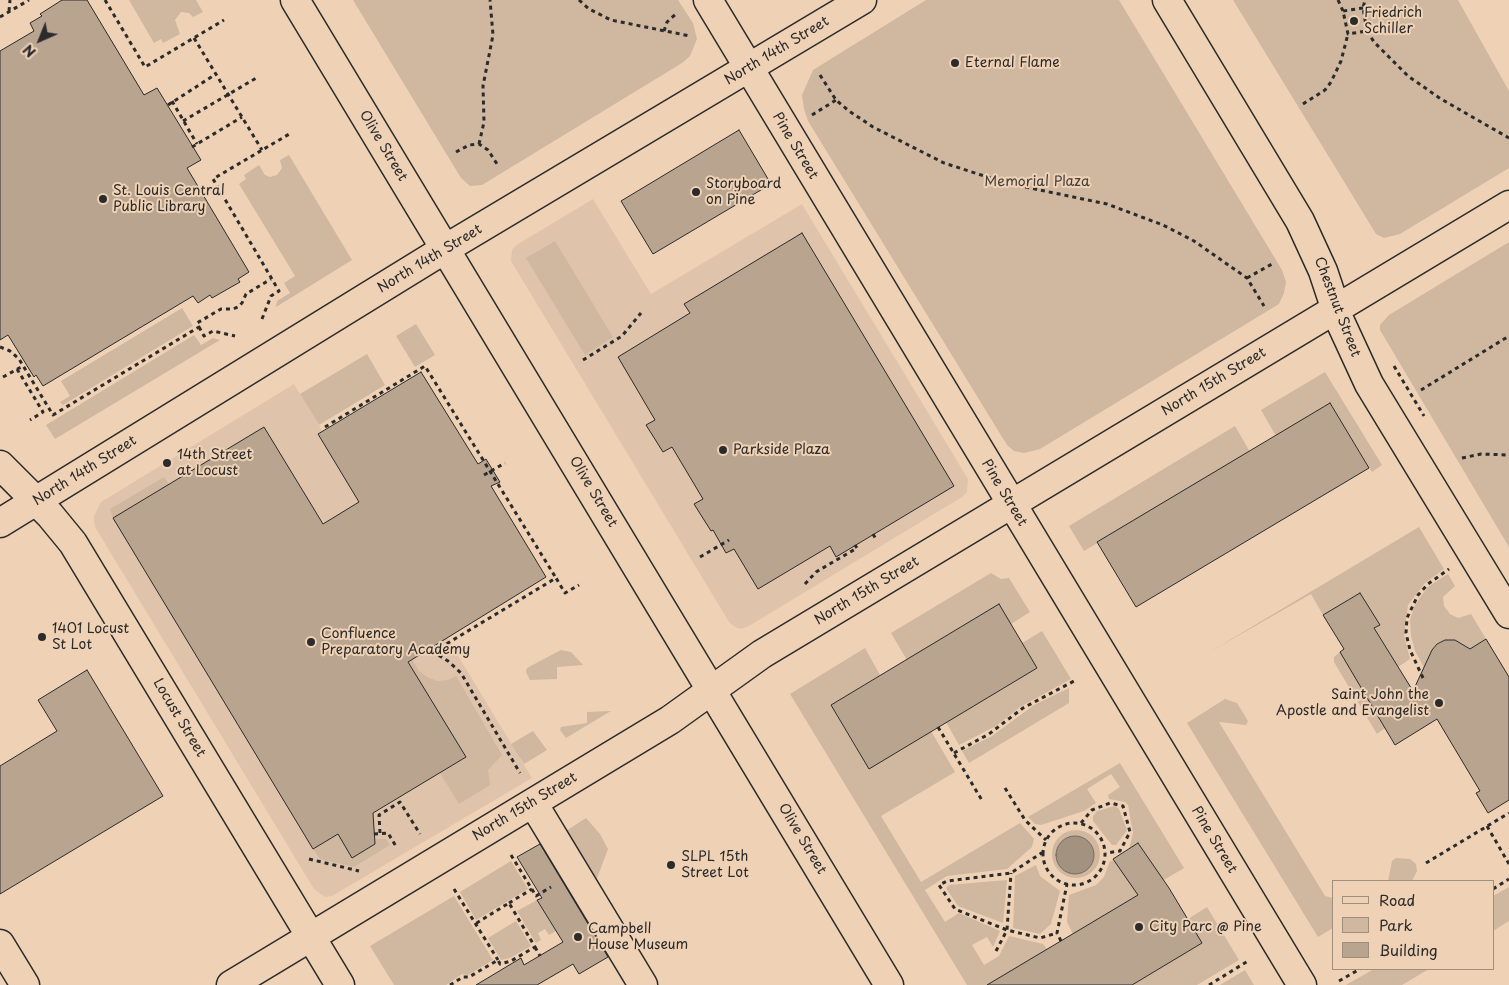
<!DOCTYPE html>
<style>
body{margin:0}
#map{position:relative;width:1509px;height:985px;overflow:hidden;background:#efd2b6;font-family:"Playpen Sans",sans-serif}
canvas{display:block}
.legend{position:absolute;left:1332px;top:880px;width:162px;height:90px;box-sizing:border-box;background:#efd2b6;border:1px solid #a18f7e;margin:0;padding:6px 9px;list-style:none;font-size:15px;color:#2b2b2b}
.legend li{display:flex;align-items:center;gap:10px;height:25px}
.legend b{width:25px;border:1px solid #a18f7e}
.north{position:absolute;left:15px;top:15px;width:50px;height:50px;-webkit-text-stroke:4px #efd2b6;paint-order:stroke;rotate:224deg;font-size:14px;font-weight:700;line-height:20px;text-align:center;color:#2b2b2b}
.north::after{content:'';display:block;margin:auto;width:18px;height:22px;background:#2b2b2b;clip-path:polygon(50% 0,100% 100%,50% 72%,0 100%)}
</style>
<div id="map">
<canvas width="1509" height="985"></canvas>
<ul class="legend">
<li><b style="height:6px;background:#efd2b6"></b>Road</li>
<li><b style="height:14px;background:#cfb7a0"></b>Park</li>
<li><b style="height:14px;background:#b9a490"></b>Building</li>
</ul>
<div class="north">N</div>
</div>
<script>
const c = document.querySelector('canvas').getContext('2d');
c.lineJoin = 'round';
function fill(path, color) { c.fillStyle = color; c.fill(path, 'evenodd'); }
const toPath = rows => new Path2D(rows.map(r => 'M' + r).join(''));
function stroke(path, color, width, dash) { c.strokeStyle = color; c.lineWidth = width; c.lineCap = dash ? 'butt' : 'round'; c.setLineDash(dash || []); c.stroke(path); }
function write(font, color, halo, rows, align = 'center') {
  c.font = font + ' "Playpen Sans",sans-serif'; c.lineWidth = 4; c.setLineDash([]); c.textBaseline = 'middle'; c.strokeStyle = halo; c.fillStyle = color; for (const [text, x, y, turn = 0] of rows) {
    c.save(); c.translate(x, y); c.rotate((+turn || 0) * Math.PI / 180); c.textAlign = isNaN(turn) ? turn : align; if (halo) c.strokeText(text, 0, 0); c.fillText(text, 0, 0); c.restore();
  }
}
fill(toPath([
 [593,199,651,294,802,204,968,479,967,492,962,497,749,626,741,629,735,627,729,622,511,261,512,250,515,246],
 [294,384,532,778,332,896,325,897,314,889,95,527,94,521,94,516,101,502]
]), '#dfc4ab');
fill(toPath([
 [129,0,196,0,203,12,193,17,189,13,181,12,175,20,180,34,163,43,161,39,154,43],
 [353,0,678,0,693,23,697,39,690,56,682,63,482,185,470,186,461,178],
 [926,0,1119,0,1282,270,1286,282,1284,293,1279,304,1040,449,1024,453,1014,451,1007,445,808,121,804,109,802,95,813,70],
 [1233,0,1458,0,1509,91,1509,168,1400,234,1384,238,1376,234],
 [289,155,352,260,276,307,277,301,290,293,284,283,295,276,239,184,246,179,244,175,259,165,265,175,270,177,277,175,282,168,280,160],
 [555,241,613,337,585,355,526,258],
 [1509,242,1509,547,1380,330,1380,325,1389,315],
 [182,308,193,326,63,405,60,402,70,396,61,381],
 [416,324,435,355,415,367,396,336],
 [194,335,201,345,213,338,220,340,55,439,46,425],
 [367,354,385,385,319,425,300,394],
 [1325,372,1382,465,1372,472,1330,403,1276,436,1261,410],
 [1235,426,1250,452,1084,551,1069,526],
 [164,477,169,485,113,518,110,509],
 [1419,527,1444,569,1425,583,1408,605,1404,635,1410,659,1398,667,1374,628,1380,625,1360,593,1323,615,1311,594,1208,653],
 [991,573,1001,579,1009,578,1030,612,1011,624,999,605,907,660,891,633],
 [1448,574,1455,586,1443,597,1444,606,1450,614,1458,618,1471,614,1486,639,1469,650,1455,640,1445,640,1437,643,1430,654,1428,675,1415,651,1411,636,1410,620,1414,607,1421,596,1429,586],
 [1042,631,1071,679,1020,707,996,726,959,745,946,722,1037,668,1022,643],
 [865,648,880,675,831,705,868,768,931,731,955,772,881,816,921,882,1020,823,1034,839,1032,847,1007,869,947,876,925,890,945,922,959,913,1000,931,993,947,987,937,972,945,984,965,999,956,1009,936,1043,944,1047,949,999,985,967,985,790,694],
 [561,650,571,652,583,665,557,667,557,679,530,680,526,672,527,668],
 [1340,652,1385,728,1377,734,1334,662,1334,657],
 [410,656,419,671,427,677,437,681,448,680,456,676,502,755,488,770,490,785,459,804,440,773,466,757,406,659],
 [1069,688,1069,703,969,763,962,751,992,736,1034,705],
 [1225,699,1237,703,1248,721,1246,725,1219,722,1325,896,1333,898,1333,928,1318,937,1187,723],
 [611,711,566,738,560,730,561,727,587,723,587,712],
 [533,731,547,750,524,764,511,744],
 [1120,763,1184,868,1073,934,1067,922,1069,895,1096,885,1104,877,1110,861,1147,856,1138,843,1129,849,1133,833,1128,805,1125,802,1109,799,1108,795,1120,787,1111,774,1087,789,1096,803,1084,811,1041,825,1035,824,1028,817],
 [1115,806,1119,809,1127,830,1116,845,1112,845,1093,821,1093,816,1097,811],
 [586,818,600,834,608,849,596,881,566,831],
 '1052 854a24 24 0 1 1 48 0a24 24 0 1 1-48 0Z',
 [338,834,352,857,374,839,386,839,390,845,354,867,320,859,313,849],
 [1396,858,1410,859,1416,864,1417,871,1412,881,1388,881,1392,861],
 [511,861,528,889,476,920,460,892],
 [1036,865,1040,876,1060,891,1051,924,1040,934,1013,928,1015,876],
 [1007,880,1003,923,958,906,946,888,949,885],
 [1509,887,1509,921,1493,931,1493,896],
 [454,896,493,960,468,975,462,974,446,985,394,985,370,946],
 [537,900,556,931,549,935,545,929,538,933,541,940,536,943,517,911],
 [1207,907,1239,960,1197,985,1132,985,1201,943,1188,919],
 [516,921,531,946,510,958,501,960,488,938],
 [1374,969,1429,969,1402,985,1346,985],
 [1245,970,1254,985,1220,985]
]), '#cfb7a0');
const water = toPath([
 '1056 855a19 19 0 1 1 38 0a19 19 0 1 1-38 0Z'
]);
fill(water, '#a49281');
stroke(water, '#74695f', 1);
const building = toPath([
 [62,0,87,0,144,95,157,88,201,160,187,168,249,272,238,279,240,282,212,298,210,295,198,303,193,296,43,386,36,375,34,377,8,335,0,340,0,51,34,31,30,23,42,16,40,14,62,0],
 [739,130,771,184,653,254,621,201,739,130],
 [802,233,954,486,836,557,830,546,758,589,734,549,726,553,713,530,711,531,694,504,703,499,672,447,663,452,646,425,655,420,618,357,690,313,684,304,802,233],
 [421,372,478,464,486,459,500,482,491,486,546,577,408,662,466,757,373,813,375,844,352,858,338,834,313,849,113,518,264,427,323,524,359,502,318,434,421,372],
 [1330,403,1369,468,1136,607,1097,542,1330,403],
 [1360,593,1380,625,1374,628,1413,691,1432,650,1437,644,1445,640,1455,640,1470,649,1486,639,1509,677,1509,800,1488,813,1476,793,1480,791,1437,719,1395,745,1340,652,1344,649,1323,615,1360,593],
 [999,604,1037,668,869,769,831,705,999,604],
 [87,670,163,796,0,894,0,766,57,731,38,700,87,670],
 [1138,843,1169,888,1202,943,1132,985,987,985,1138,895,1113,859,1138,843],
 [540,844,608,957,579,974,573,964,537,985,476,985,521,958,524,965,563,942,537,900,542,898,517,857,540,844]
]);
fill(building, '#b9a490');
stroke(building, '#2b2b2b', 1);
const minor = toPath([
 [708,0,1302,985],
 [1167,0,1300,221,1323,271,1339,319,1369,384,1509,614],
 [0,465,50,515,73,543,340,985],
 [533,803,643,985],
 [0,944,25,985],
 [231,985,670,720,762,654,1509,205]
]);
const major = toPath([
 [295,0,889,985],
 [0,523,445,249,862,0]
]);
stroke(minor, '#2b2b2b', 31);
stroke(major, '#2b2b2b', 31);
stroke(toPath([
 [105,0,145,67,224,20],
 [579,0,589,9,611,20,690,36],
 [1338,0,1343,11],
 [1363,8,1343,11,1348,34,1367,31,1363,8,1365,0],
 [9,11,10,0],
 [0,17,29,0],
 [664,31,667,22,677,13],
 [1367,31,1374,42,1408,76,1441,99,1509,138],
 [194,38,262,150],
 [820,75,836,100,849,111,873,127,944,163,1006,183,1107,204,1163,225,1194,241,1247,278,1264,306],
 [172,101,197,144],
 [1303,104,1325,90,1331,82,1341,61,1348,34],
 [168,105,216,74],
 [812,115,836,100],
 [183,121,258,77],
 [479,144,484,122,483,86,493,35,490,0],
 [192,147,242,117],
 [456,152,469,145,479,144,488,150,497,164],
 [1247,278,1272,264],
 [262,319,271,296,279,291,213,179,291,133],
 [199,327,204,336,213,331,235,336],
 [0,347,10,351,19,359,53,415,199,327,197,323,221,309,233,309,238,307,242,303,246,294,271,279],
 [583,360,622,336,641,313],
 [1394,366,1424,416],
 [17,369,43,412,30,420],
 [3,377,23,366],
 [1421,390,1509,336],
 [325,427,425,366,556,578],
 [1462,458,1481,454,1509,455],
 [484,475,505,463],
 [873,534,877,541],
 [700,557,729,540],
 [805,584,816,572,857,548,855,545],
 [425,647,448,661,461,673,520,773],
 [433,652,556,578,565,593,579,585],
 [1423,678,1410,650,1406,633,1407,618,1418,595,1428,584,1449,569],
 [938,727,983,802],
 [954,753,989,734,1023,708,1076,680],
 [1005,788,1025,820,1046,840],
 '1043 854a31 31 0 1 1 62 0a31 31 0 1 1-62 0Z',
 [1081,823,1092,810,1110,803,1123,806,1130,832,1120,851,1106,853],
 [1487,826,1509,864],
 [380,833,379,815,400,802,420,834],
 [374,834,388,833,397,848],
 [1043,852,1011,873,947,881,939,885,955,909,1007,930,1040,938,1057,933],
 [511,855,536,896,551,887],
 [309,859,359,871],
 [1426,863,1509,813],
 [454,889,498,960],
 [1493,889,1509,879],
 [509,903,532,889],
 [1061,941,1057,933,1067,884],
 [535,947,540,956],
 [996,951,1007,930,1011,873],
 [1339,981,1360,969],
 [450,985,463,977,469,977,498,960,500,964,511,961,535,947,509,903,475,924],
 [1209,985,1248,961]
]), '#2b2b2b', 3, [4, 4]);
stroke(minor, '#efd2b6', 28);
stroke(major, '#efd2b6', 28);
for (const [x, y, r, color] of [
 [1354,21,5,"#2b2b2b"],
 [955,63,5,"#2b2b2b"],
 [696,192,5,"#2b2b2b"],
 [103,199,5,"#2b2b2b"],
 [723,450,5,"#2b2b2b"],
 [167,463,5,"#2b2b2b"],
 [42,637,5,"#2b2b2b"],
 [311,642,5,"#2b2b2b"],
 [1439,703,5,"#2b2b2b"],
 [671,865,5,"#2b2b2b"],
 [1139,927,5,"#2b2b2b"],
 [578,937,5,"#2b2b2b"]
]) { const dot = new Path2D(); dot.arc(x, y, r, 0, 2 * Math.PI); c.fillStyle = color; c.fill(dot); stroke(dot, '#efd2b6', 2); }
write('14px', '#2b2b2b', '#efd2b6', [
 ["Friedrich",1364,13],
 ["Schiller",1364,29],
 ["Eternal Flame",965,63],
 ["Storyboard",706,184],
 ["on Pine",706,200],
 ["St. Louis Central",113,191],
 ["Public Library",113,207],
 ["Parkside Plaza",733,450],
 ["14th Street",177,455],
 ["at Locust",177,471],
 ["1401 Locust",52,629],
 ["St Lot",52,645],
 ["Confluence",321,634],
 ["Preparatory Academy",321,650],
 ["Saint John the",1429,695,"right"],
 ["Apostle and Evangelist",1429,711,"right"],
 ["SLPL 15th",681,857],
 ["Street Lot",681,873],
 ["City Parc @ Pine",1149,927],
 ["Campbell",588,929],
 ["House Museum",588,945]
], 'left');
write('14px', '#2b2b2b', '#efd2b6', [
 ["North 14th Street",777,51,-31],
 ["Olive Street",383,146,59],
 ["Pine Street",795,146,59],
 ["North 14th Street",430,259,-31],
 ["Chestnut Street",1337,307,69],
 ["North 15th Street",1214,382,-31],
 ["North 14th Street",85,471,-32],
 ["Olive Street",593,492,59],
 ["Pine Street",1004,493,59],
 ["North 15th Street",867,591,-31],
 ["Locust Street",179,718,59],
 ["North 15th Street",525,807,-31],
 ["Olive Street",802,839,59],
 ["Pine Street",1214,840,59]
]);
write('14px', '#44403d', '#efd2b6', [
 ["Memorial Plaza",1037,182]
]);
</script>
